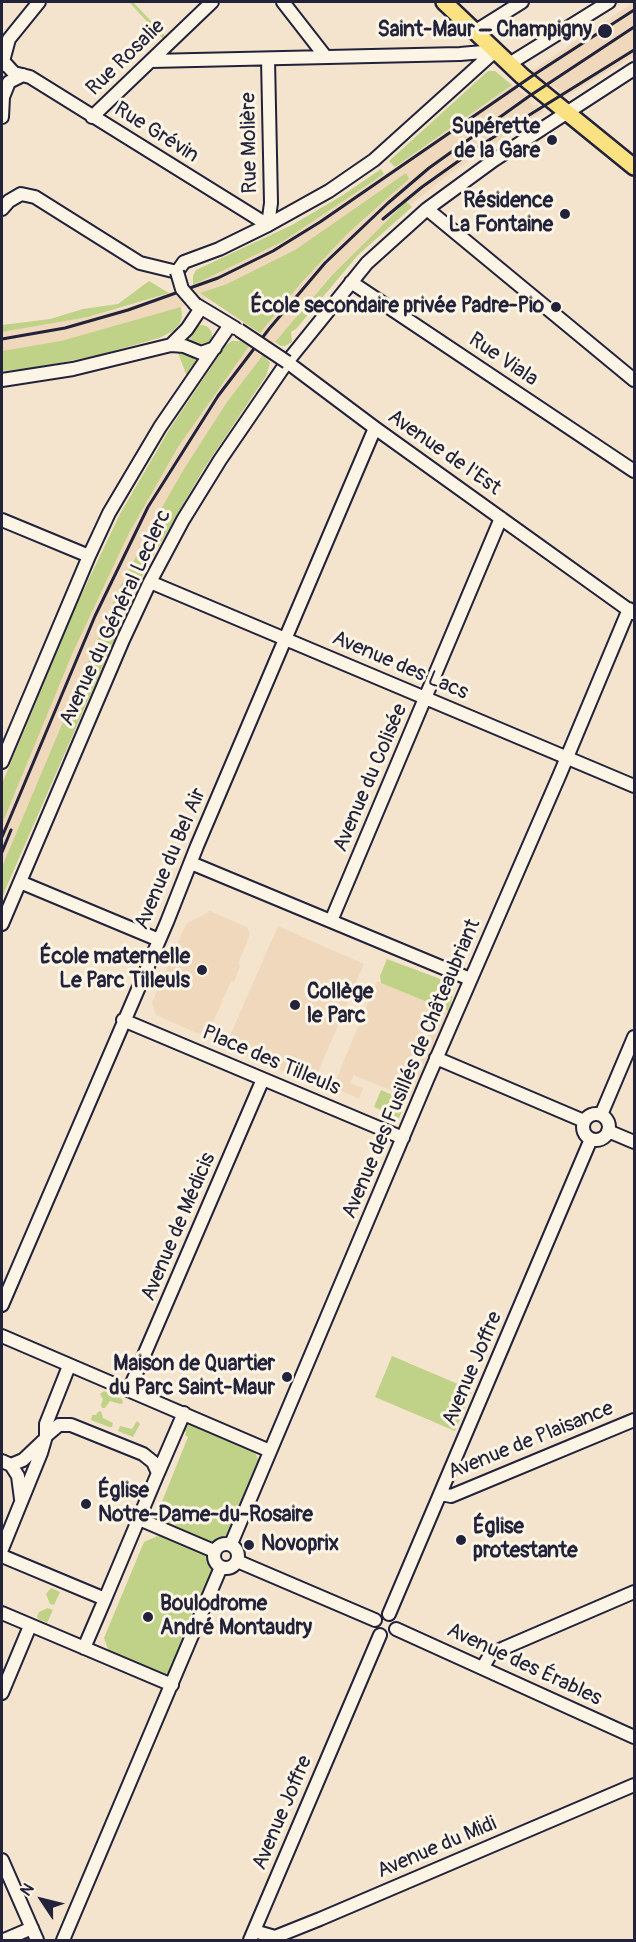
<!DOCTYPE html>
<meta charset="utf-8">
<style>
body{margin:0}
#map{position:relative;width:636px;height:1942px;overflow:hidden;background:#f5e4cd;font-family:Pangolin,sans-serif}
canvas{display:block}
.frame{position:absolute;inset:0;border:3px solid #22223b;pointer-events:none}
.north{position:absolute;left:12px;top:1870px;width:60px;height:60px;-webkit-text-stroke:4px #fcf5e5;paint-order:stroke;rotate:305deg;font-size:16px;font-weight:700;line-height:24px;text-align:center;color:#22223b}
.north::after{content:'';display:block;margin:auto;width:21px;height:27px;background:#22223b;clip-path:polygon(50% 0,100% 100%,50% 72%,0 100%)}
</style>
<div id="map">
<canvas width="636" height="1942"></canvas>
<div class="frame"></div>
<div class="north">N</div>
</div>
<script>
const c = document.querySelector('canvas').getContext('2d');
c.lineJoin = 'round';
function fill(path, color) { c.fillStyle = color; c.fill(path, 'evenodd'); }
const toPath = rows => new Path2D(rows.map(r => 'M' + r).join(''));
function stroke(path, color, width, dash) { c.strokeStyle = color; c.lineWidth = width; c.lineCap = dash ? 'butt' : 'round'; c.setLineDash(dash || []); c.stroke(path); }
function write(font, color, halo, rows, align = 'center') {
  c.font = font + ' Pangolin,sans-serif'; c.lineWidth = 6; c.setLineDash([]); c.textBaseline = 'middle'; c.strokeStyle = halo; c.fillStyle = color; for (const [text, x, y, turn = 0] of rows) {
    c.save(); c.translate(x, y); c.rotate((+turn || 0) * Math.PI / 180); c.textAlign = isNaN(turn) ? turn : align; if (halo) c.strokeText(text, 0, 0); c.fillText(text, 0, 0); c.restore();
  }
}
fill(toPath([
 [634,2,634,56,565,97,557,92,559,90,554,86,552,87,531,71],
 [512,85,532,100,530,102,535,106,537,104,544,111,447,176,379,230,331,275,275,342,266,376,203,470,144,572,2,897,2,782,77,604,120,514,169,430,226,345,236,341,246,343,256,331,207,298,181,307,180,323,173,331,159,338,98,355,40,367,2,371,2,332,88,317,125,308,195,284,282,242,400,164],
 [210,911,247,927,250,934,238,964,240,966,234,982,231,981,210,1029,199,1034,156,1015,152,1003,186,924],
 [278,926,364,964,313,1084,225,1047],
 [377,981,449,1011,411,1099,354,1075,350,1083,363,1088,359,1099,333,1087]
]), '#f0d8bc');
fill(toPath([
 [129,2,133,2,167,38,164,40],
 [488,71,495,71,512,85,395,167,389,161],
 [381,169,384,174,282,242,193,285,193,276,196,270,292,225,343,195],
 [406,173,409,179,348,233,301,283,260,333,200,293,227,284,295,250],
 [406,202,412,207,358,255,296,329,291,332,292,342,285,346,281,346,275,342,332,275],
 [149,281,169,293,88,317,2,332,2,325,50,319,83,309,118,304],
 [181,307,182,316,180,323,173,331,159,338,98,355,40,367,2,371,2,351,61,341],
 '190 336a11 11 0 1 1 22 0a11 11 0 1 1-22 0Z',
 [232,341,240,341,249,346,178,447,129,533,73,652,2,824,2,784,77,604,120,514,169,430,226,345],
 [177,350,185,350,198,363,189,377,186,374],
 [263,355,270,363,266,376,203,470,144,572,2,897,2,867,118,591,161,509,184,469,227,402],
 [387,959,451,983,454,989,449,1011,381,983,380,976],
 [381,1090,406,1101,399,1118,374,1107],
 [392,1356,472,1390,455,1431,375,1397],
 [104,1391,122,1399,123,1403,120,1404,110,1401,105,1408,102,1408,101,1405,103,1399,100,1394],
 [101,1411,103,1418,113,1423,112,1427,109,1427,91,1420,92,1415,96,1415,98,1412],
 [137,1421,140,1424,133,1437,118,1431,120,1426,132,1429],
 [189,1422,254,1449,259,1462,259,1466,229,1536,213,1544,166,1524,159,1509,188,1437,185,1435,186,1432,182,1431],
 [160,1535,207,1554,213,1570,169,1674,165,1675,109,1652,104,1638,144,1542],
 [51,1588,60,1592,54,1605,50,1604,46,1594],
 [48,1608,53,1610,47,1623,38,1619,37,1616,39,1612]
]), '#bfd287');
const minor = toPath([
 [283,2,325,56],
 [474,32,522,2],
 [3,61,14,73,30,77,268,225],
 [151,61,460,54,495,51],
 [509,64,609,2],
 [2,65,9,39,39,2],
 [2,95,3,97,2,117],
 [3,97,9,82,23,75],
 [92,117,212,2],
 [2,209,9,201,21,194,35,197,140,263,177,272,184,262,219,249,268,225,329,191,374,160,495,51],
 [427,209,634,380],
 [268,225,271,203,268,59],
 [351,282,634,471],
 [195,304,235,328],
 [171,345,187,329,201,308],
 [287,362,375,428,633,613],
 [2,380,73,369,171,345,184,346,201,353,215,348],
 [2,520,89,556],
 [150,582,634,786],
 [2,762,89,556,109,513,160,427,230,325],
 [191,863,470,979],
 [20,882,159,940],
 [331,921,501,518],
 [2,924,123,640,150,582,183,520,220,460,287,362,367,263,427,209,494,160,634,69],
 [123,1020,403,1138],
 [436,1058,584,1121],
 '583 1127a13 13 0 1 1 26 0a13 13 0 1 1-26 0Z',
 [601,1115,634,1037],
 [608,1131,634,1142],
 [2,1305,167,922,197,846,375,428],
 [2,1336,270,1451],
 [129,1390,263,1079],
 [2,1461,11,1465,18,1476,21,1499],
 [11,1465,23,1460,43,1441],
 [158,1473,184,1413],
 [441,1494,451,1496,634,1420],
 [139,1519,214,1551],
 '214 1556a12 12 0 1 1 24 0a12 12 0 1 1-24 0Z',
 [231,1544,427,1080,560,774,629,609],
 [2,1549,41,1453,46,1436,46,1424,69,1366],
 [2,1556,105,1599,158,1473,153,1462,143,1454,71,1425,59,1425,46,1436],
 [237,1561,375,1620],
 [2,1613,172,1685],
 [389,1614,591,1139],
 [396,1629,634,1737],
 [84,1648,105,1599],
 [483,1667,490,1655,504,1648,634,1592],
 [2,1693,30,1626],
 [2,1860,37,1940],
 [254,1931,275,1937,320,1919,634,1785],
 [4,1940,32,1928],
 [63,1940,221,1567],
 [250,1940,380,1635]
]);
const major = toPath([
 [444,2,522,76,634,167]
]);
stroke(minor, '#22223b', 16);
stroke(major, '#22223b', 20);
stroke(minor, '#fcf5e5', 12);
stroke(major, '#fae181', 15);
stroke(toPath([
 [383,219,422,187,481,145,634,50],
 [2,339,65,328,128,310,218,278,273,251,320,222,535,74,634,10],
 [2,837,95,616,148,507,218,396,269,329,325,263,388,203,429,168,528,97,634,27],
 [2,852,11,830]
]), '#22223b', 3);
const minorBridge = toPath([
 [177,272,182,289,195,304],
 [239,330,287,362]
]);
stroke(minorBridge, '#22223b', 16, []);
stroke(minorBridge, '#fcf5e5', 12);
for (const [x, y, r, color] of [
 [605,31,8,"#22223b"],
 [552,140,6,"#22223b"],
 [565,214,6,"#22223b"],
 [556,307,6,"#22223b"],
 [202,970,6,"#22223b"],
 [295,1005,6,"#22223b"],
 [287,1377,6,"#22223b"],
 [86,1504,6,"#22223b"],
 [461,1540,6,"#22223b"],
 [249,1545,6,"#22223b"],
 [148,1617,6,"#22223b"]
]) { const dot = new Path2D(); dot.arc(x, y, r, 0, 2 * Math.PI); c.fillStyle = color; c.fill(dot); stroke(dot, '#fcf5e5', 2); }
write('bold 21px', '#22223b', '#fcf5e5', [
 ["Saint-Maur – Champigny",592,31],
 ["Supérette",540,128],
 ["de la Gare",540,152],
 ["Résidence",553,202],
 ["La Fontaine",553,226],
 ["École secondaire privée Padre-Pio",544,307],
 ["École maternelle",190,958],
 ["Le Parc Tilleuls",190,982],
 ["Collège",307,993,"left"],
 ["le Parc",307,1017,"left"],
 ["Maison de Quartier",275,1365],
 ["du Parc Saint-Maur",275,1389],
 ["Église",98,1492,"left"],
 ["Notre-Dame-du-Rosaire",98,1516,"left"],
 ["Église",473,1528,"left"],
 ["protestante",473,1552,"left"],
 ["Novoprix",261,1545,"left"],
 ["Boulodrome",160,1605,"left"],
 ["André Montaudry",160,1629,"left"]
], 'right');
write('21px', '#22223b', '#fcf5e5', [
 ["Rue Rosalie",126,58,-44],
 ["Rue Grévin",156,133,32],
 ["Rue Molière",250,143,-91],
 ["Rue Viala",503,360,34],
 ["Avenue de l'Est",444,453,35],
 ["Avenue du Général Leclerc",116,618,-65],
 ["Avenue des Lacs",400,666,23],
 ["Avenue du Colisée",371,778,-67],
 ["Avenue du Bel Air",171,859,-67],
 ["Place des Tilleuls",271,1061,23],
 ["Avenue des Fusillés de Châteaubriant",412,1069,-67],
 ["Avenue de Médicis",179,1227,-67],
 ["Avenue Joffre",473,1369,-67],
 ["Avenue de Plaisance",531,1441,-22],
 ["Avenue des Érables",524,1665,25],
 ["Avenue Joffre",283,1813,-67],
 ["Avenue du Midi",437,1848,-23]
]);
</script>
